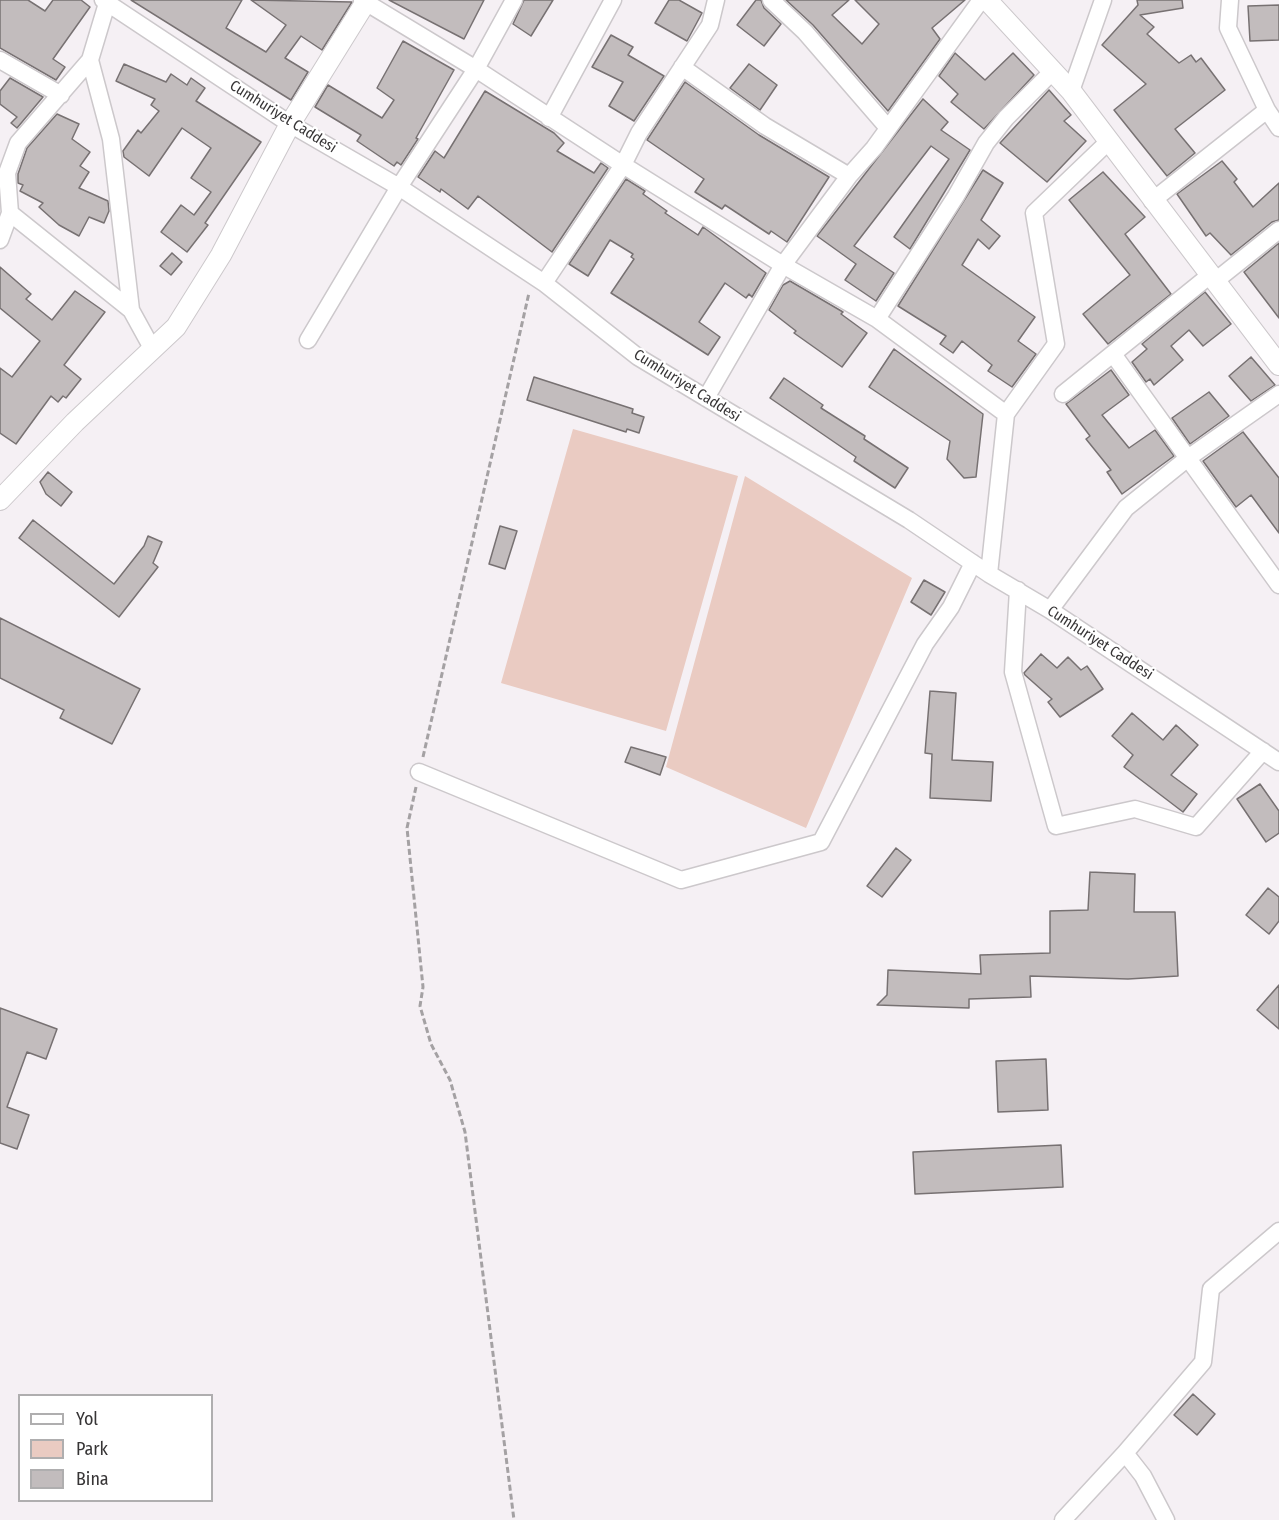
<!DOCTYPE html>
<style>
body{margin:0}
#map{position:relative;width:1279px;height:1520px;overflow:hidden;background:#f5f0f4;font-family:"Fira Sans Condensed",sans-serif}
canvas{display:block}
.legend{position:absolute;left:18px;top:1394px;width:195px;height:108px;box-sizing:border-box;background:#fff;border:2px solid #afaeaf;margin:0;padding:8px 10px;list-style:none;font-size:18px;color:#373536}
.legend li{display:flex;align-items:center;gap:12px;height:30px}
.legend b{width:30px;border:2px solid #afaeaf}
</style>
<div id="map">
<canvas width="1279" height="1520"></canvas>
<ul class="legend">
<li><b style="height:8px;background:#fff"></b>Yol</li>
<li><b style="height:16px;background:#eacbc2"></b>Park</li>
<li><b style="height:16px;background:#c2bcbd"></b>Bina</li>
</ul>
</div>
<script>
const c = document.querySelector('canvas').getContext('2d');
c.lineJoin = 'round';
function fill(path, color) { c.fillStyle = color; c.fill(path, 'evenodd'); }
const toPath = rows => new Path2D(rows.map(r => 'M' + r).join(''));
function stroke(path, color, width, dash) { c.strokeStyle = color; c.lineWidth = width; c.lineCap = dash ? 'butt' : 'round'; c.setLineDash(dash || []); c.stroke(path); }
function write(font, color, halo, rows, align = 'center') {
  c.font = font + ' "Fira Sans Condensed",sans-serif'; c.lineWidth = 4.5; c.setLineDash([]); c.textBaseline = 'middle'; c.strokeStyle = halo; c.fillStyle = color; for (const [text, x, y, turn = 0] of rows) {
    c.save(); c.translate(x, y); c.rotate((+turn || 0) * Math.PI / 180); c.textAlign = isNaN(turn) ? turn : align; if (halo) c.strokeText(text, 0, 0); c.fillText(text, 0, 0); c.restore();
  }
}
fill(toPath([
 [573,429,738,476,666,731,501,683],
 [745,476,912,578,806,828,666,767]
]), '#eacbc2');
const building = toPath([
 [0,0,28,0,45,11,53,0,81,0,90,7,53,59,65,67,56,80,0,48,0,0],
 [131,0,242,0,226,28,266,52,286,25,251,0,352,2,322,50,301,36,285,58,308,72,291,100,131,0],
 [389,0,484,0,464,39,389,0],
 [524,0,553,0,531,36,513,24,524,0],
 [669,0,679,0,702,13,687,41,655,23,669,0],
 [756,0,761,0,764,8,781,24,764,46,737,25,756,0],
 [786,0,849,0,832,15,862,44,879,24,855,0,965,0,932,28,940,39,888,111,813,25,786,0],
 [1137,0,1182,0,1183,8,1140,15,1154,27,1147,34,1179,63,1191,55,1196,62,1201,58,1225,90,1175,129,1195,153,1167,176,1114,110,1146,84,1102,45,1138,5,1137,0],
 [1279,5,1279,40,1250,41,1248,6,1279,5],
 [611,35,633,47,628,55,664,76,634,121,609,106,623,82,592,67,611,35],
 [403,41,454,70,416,138,418,139,401,165,397,162,394,166,357,141,361,135,315,107,328,85,382,118,394,100,377,88,403,41],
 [955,53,985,80,1013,53,1034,75,984,129,951,102,958,94,939,76,955,53],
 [124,64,166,82,171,74,187,85,191,78,205,88,196,101,261,142,205,223,208,225,187,252,161,232,181,205,194,215,211,192,191,178,211,148,182,128,149,176,124,157,123,151,138,130,141,133,159,111,151,105,155,99,116,81,124,64],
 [749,64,777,85,760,110,730,88,749,64],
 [10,78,43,97,17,128,11,123,17,117,0,104,0,91,10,78],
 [685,82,759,135,829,177,787,242,771,231,769,234,725,205,722,209,695,192,704,179,647,140,685,82],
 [1049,90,1071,115,1064,121,1086,141,1047,182,1000,143,1049,90],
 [485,91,554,133,564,143,557,151,594,173,601,163,608,168,552,252,478,196,468,209,441,189,440,192,418,177,435,151,444,158,485,91],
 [923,99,948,122,941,130,970,150,910,249,894,237,949,159,931,146,854,246,894,273,876,301,845,280,856,264,817,236,923,99],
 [57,114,79,124,72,139,90,152,80,166,89,172,79,188,108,201,109,211,104,223,89,217,79,236,59,225,39,207,43,203,20,191,23,185,18,183,18,174,27,148,57,114],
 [1222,161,1237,179,1234,182,1253,207,1279,183,1279,220,1272,222,1231,255,1210,233,1206,236,1177,194,1222,161],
 [983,170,1003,183,981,220,1000,236,989,249,978,239,962,265,1035,317,1018,341,1036,354,1012,387,988,371,992,365,962,341,953,353,940,344,946,336,898,306,983,170],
 [1103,172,1145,217,1125,234,1171,294,1108,344,1083,314,1130,275,1069,200,1103,172],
 [626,179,645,191,643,194,667,211,665,213,698,235,703,227,766,273,752,297,749,294,746,298,725,283,699,322,720,337,708,355,611,293,634,259,631,257,633,254,610,240,588,276,569,264,626,179],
 [1279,243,1279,318,1244,272,1279,243],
 [172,253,182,262,171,275,160,266,172,253],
 [0,267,31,294,26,299,52,320,75,291,105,312,64,365,81,379,66,398,63,396,58,402,51,396,16,444,0,433,0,368,12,377,40,341,0,308,0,267],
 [790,281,843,312,841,314,867,333,842,367,794,333,796,331,769,310,783,285,790,281],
 [1205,292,1231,324,1203,346,1189,330,1171,346,1183,360,1154,385,1150,379,1146,382,1132,362,1147,349,1142,344,1205,292],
 [894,349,983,414,976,477,964,478,947,459,950,441,869,387,894,349],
 [1251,357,1275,385,1251,401,1229,376,1251,357],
 [1111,370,1129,395,1102,415,1129,448,1155,430,1174,456,1122,494,1107,472,1111,470,1086,439,1090,436,1066,404,1111,370],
 [534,377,633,409,632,413,644,417,639,433,627,429,626,432,527,400,534,377],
 [784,378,823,405,821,408,865,436,864,439,908,468,895,488,854,461,856,457,770,398,784,378],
 [1209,392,1229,416,1190,444,1172,418,1209,392],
 [1243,432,1279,478,1279,533,1251,495,1236,507,1203,461,1243,432],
 [48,472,72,492,61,506,46,494,40,482,48,472],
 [33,520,114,584,144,546,148,536,162,542,153,563,158,567,119,617,19,538,33,520],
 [500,526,517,531,505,569,489,564,500,526],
 [924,580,945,592,931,615,911,602,924,580],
 [0,618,140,689,112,744,60,718,64,710,0,678,0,618],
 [1041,654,1057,668,1068,657,1081,670,1087,666,1103,689,1060,717,1048,702,1052,699,1025,675,1024,673,1041,654],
 [930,691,956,693,952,760,993,762,991,801,930,798,932,754,925,753,930,691],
 [1132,713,1163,740,1176,725,1198,745,1171,775,1197,794,1183,812,1124,767,1133,755,1112,736,1132,713],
 [631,747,666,757,660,775,625,762,631,747],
 [1260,784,1279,811,1279,833,1266,842,1237,799,1260,784],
 [896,848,911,860,882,897,867,886,896,848],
 [1090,872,1135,874,1134,912,1175,912,1178,976,1128,979,1030,976,1031,997,969,999,969,1008,877,1005,887,995,888,970,981,974,980,955,1050,953,1050,911,1088,910,1090,872],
 [1268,888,1279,897,1279,921,1269,934,1246,915,1268,888],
 [1279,985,1279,1029,1257,1010,1279,985],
 [0,1008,57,1029,46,1059,27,1052,7,1107,29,1115,17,1149,0,1143,0,1008],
 [1046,1059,1048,1110,998,1112,996,1061,1046,1059],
 [1061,1145,1063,1187,915,1194,913,1152,1061,1145],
 [1193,1394,1215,1414,1197,1435,1174,1415,1193,1394]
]);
fill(building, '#c2bcbd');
stroke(building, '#777172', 1.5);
const minor = toPath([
 [103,0,290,124,399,187,544,283,638,357,909,520,989,574,1050,610,1279,762],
 [108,0,90,60,111,139,131,310,153,350],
 [362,0,476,69,623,165,783,265,877,319,1006,414],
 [771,0,805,32,888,128],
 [1230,0,1228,28,1267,110,1279,128],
 [0,60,61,95],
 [682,67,765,126,849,176],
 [1071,91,1103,0],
 [549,118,613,0],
 [1152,201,1267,110],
 [10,213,131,310],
 [0,240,10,213,7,173,18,143,90,60],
 [1214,282,1279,230],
 [544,283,623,165,639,133,710,25,716,0],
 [877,319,956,196,986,143,1006,118,1052,72],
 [308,340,399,187,476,69,514,0],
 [1113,354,1279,585],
 [1063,394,1209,276],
 [706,398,783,265,849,176,874,148,981,0],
 [989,574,1006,414,1056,344,1034,213,1108,142],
 [1018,590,1013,672,1056,826,1135,809,1196,827,1263,751],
 [1050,610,1126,508,1188,458,1279,394],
 [419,772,681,880,821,842,925,644,951,607,973,563],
 [1063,1520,1125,1453],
 [1166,1520,1143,1476,1125,1453,1203,1362,1211,1289,1279,1231]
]);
const tertiary = toPath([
 [987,0,1071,91,1279,365],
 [0,500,75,422,176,327,221,255,290,124,367,0]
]);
stroke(minor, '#ccc8cb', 19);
stroke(tertiary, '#ccc8cb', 22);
stroke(toPath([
 [423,757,529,293],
 [416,787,407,828,423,987,420,1006,431,1044,450,1080,465,1132,514,1520]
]), '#a4a1a3', 3, [6, 3]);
stroke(minor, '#fff', 16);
stroke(tertiary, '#fff', 20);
write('15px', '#373536', '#fff', [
 ["Cumhuriyet Caddesi",283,117,32],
 ["Cumhuriyet Caddesi",687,386,32],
 ["Cumhuriyet Caddesi",1100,643,33]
]);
</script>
